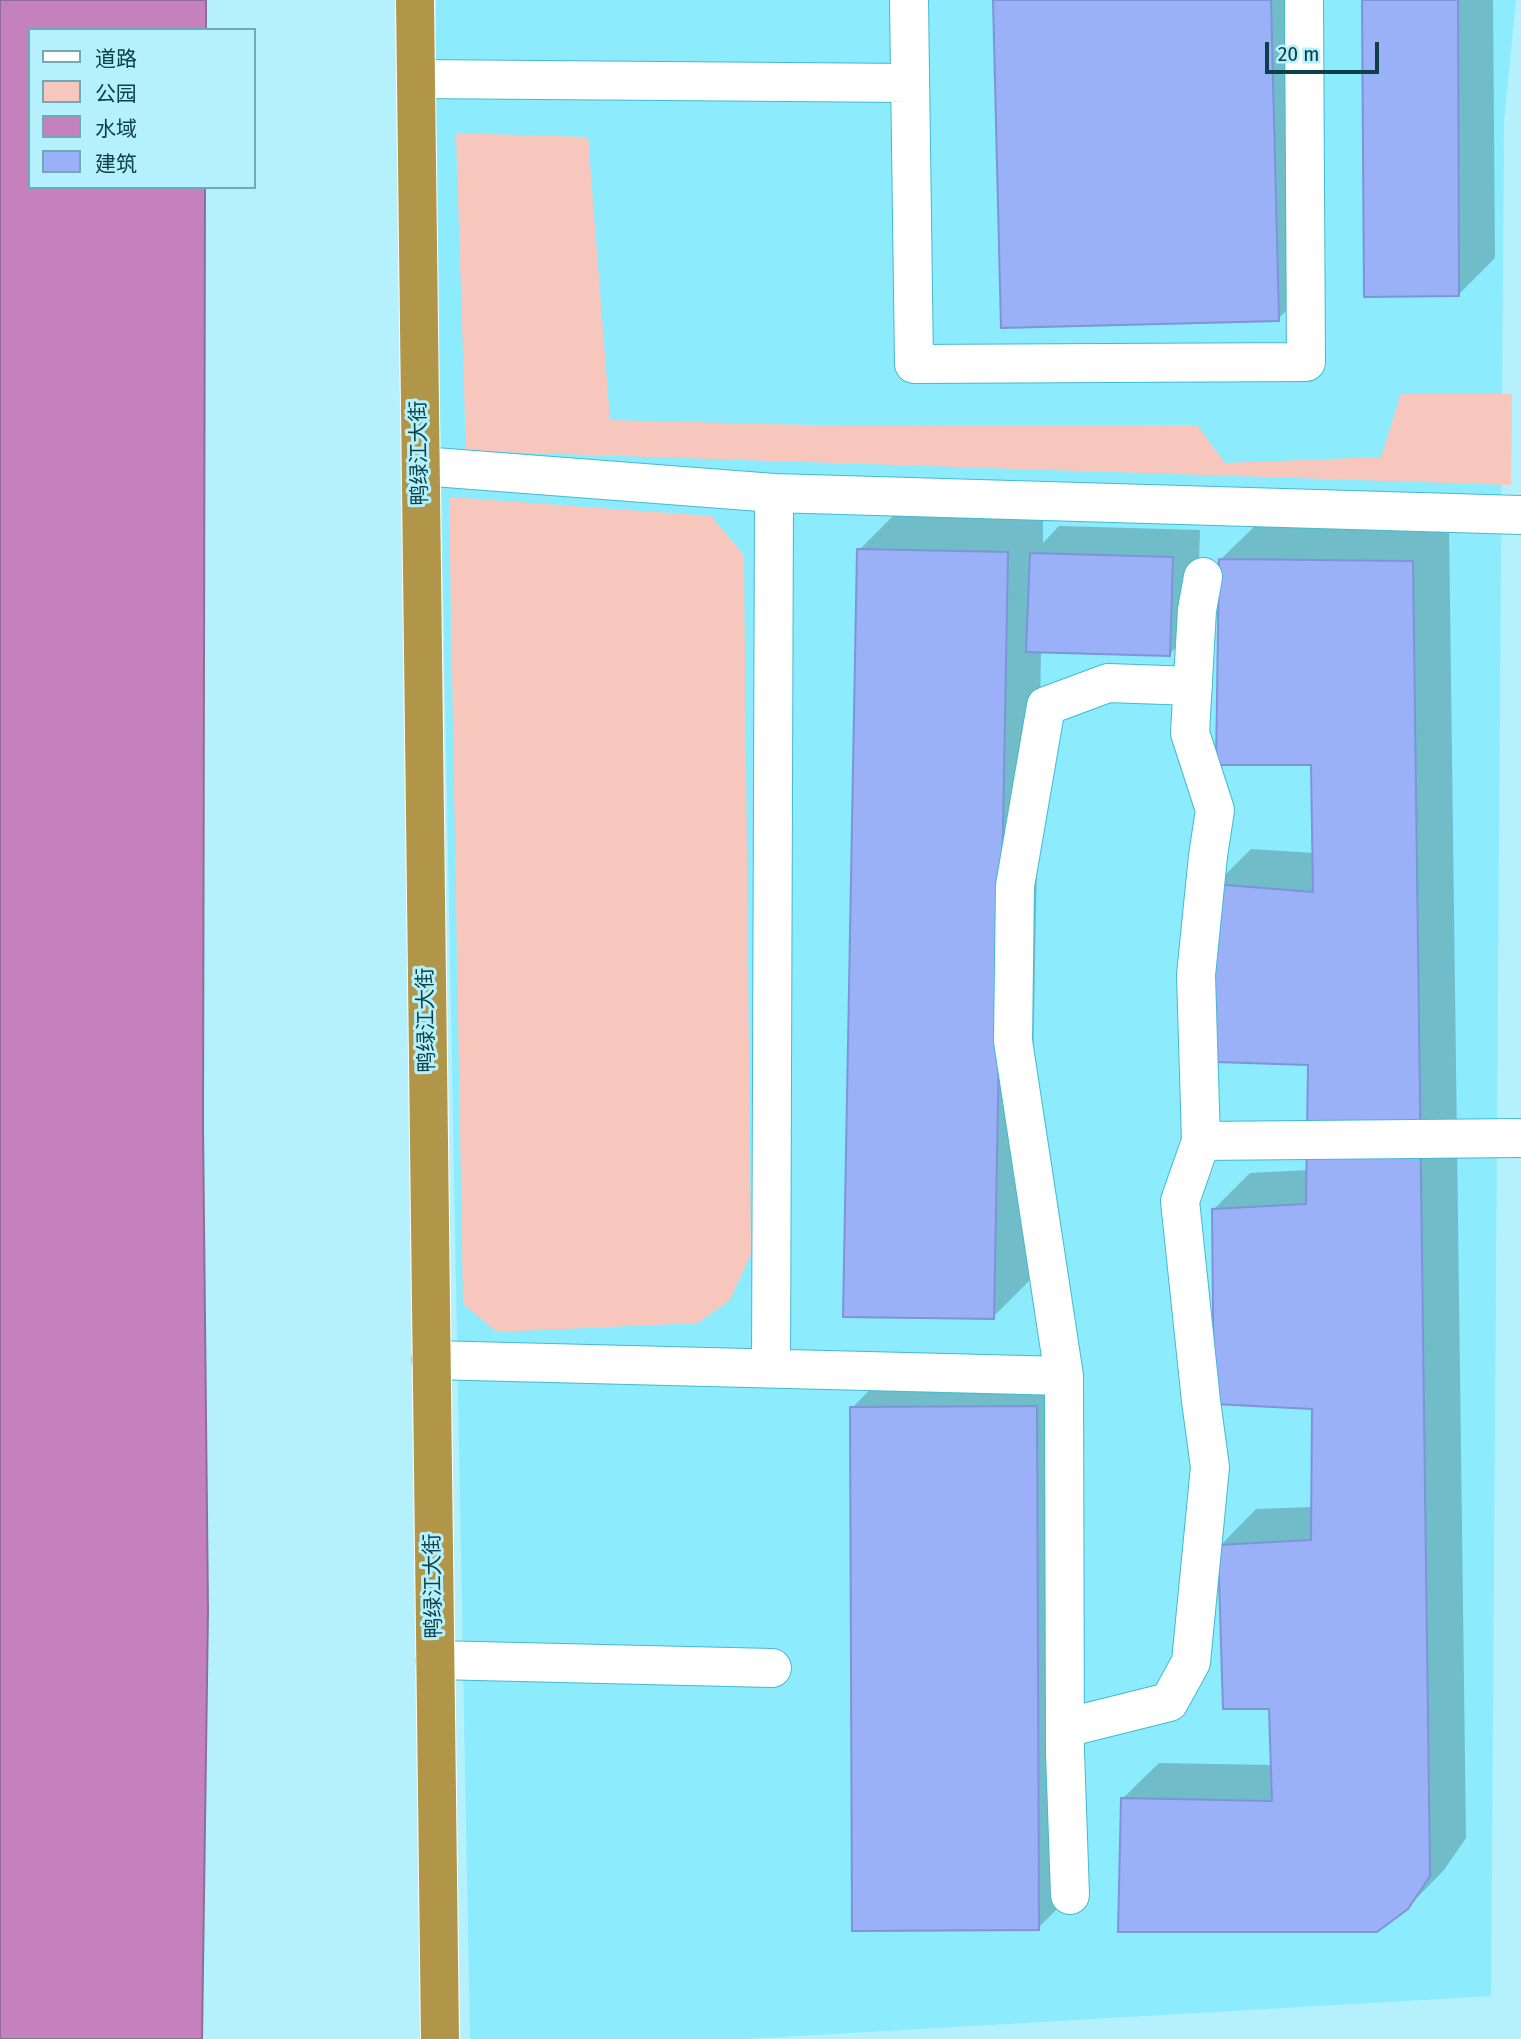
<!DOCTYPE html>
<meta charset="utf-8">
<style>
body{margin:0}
#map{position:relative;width:1521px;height:2039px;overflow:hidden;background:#b4f1fd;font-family:"Fira Sans Condensed","Noto Sans SC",sans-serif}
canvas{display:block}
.legend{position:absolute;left:28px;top:28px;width:228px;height:161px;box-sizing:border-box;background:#b4f1fd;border:2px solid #71aab5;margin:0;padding:9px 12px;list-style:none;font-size:21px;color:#0d4048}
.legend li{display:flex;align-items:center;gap:14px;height:35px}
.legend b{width:35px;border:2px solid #71aab5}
.scale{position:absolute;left:1265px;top:42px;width:114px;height:32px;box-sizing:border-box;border:4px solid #0d4048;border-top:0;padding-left:9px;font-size:21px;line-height:24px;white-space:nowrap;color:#0d4048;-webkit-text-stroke:5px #b4f1fd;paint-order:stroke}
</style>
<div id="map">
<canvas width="1521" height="2039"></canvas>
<ul class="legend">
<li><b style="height:9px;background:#fff"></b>道路</li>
<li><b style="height:19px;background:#f7c7be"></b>公园</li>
<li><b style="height:19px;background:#c481bd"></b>水域</li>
<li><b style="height:19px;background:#9ab1f8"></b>建筑</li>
</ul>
<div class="scale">20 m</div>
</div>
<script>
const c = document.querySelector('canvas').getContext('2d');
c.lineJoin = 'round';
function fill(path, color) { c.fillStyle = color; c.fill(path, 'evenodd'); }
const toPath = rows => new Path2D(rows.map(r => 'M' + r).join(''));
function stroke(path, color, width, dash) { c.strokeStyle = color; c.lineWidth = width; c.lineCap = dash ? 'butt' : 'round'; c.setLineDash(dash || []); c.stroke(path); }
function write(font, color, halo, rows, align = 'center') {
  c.font = font + ' "Fira Sans Condensed","Noto Sans SC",sans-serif'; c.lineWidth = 6; c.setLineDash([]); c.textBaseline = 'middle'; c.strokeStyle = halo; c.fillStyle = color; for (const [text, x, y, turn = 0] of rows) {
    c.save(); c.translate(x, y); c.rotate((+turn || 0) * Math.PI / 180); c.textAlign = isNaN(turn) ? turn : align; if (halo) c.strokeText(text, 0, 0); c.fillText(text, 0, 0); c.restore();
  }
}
fill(toPath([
 [436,0,1516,0,1504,122,1491,1996,747,2039,470,2039,435,156]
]), '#8cebfc');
fill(toPath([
 [456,133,588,137,610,420,850,426,1197,425,1225,463,1381,457,1401,394,1512,394,1511,485,466,451],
 [449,497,711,516,744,555,751,1254,730,1300,698,1323,497,1332,463,1304]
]), '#f7c7be');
const water = toPath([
 [0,0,206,0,206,30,30,30,30,187,205,187,203,1126,208,1610,202,2039,0,2039,0,0]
]);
fill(water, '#c481bd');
stroke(water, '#8d6e9a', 2);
fill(toPath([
 [995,0,1307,0,1314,283,1278,319],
 [1364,0,1493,0,1495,258,1459,294],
 [895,514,1043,516,1043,543,1059,526,1200,530,1197,627,1169,654,1041,651,1029,1281,993,1317,859,550],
 [1257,524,1449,525,1466,1838,1444,1870,1407,1908,1122,1799,1159,1763,1272,1765,1270,1708,1220,1546,1256,1509,1313,1507,1313,1407,1214,1209,1250,1173,1308,1170,1310,1063,1215,885,1251,849,1314,853,1313,763,1220,560],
 [1072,1370,1074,1892,1038,1928,852,1408,888,1371]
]), '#0003');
const building = toPath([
 [993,0,1271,0,1279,321,1001,328,993,0],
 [1362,0,1458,0,1459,296,1364,297,1362,0],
 [857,549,1008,552,994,1319,843,1317,857,549],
 [1030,553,1173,557,1170,656,1026,652,1030,553],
 [1219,559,1413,561,1430,1876,1408,1909,1377,1932,1118,1932,1121,1798,1272,1801,1269,1709,1223,1709,1218,1545,1311,1540,1312,1409,1214,1404,1212,1209,1306,1204,1308,1065,1216,1062,1213,884,1313,892,1311,765,1216,765,1219,559],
 [1037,1406,1039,1930,852,1931,850,1407,1037,1406]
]);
fill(building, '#9ab1f8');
stroke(building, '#7e94d9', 2);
const minor = toPath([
 [909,0,914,364,1306,362,1304,0],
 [416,79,910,83],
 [421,466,774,493,771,1368],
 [774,493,1521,515],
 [1201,1141,1521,1138],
 [431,1360,1064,1376,1065,1752,1070,1895],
 [1064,1376,1013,1041,1015,886,1046,706,1108,683,1193,686],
 [435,1660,772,1668],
 [1065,1728,1169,1702,1191,1662,1210,1467,1201,1401,1180,1201,1201,1141,1196,975,1208,856,1215,810,1190,733,1197,610,1203,577]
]);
const highway = toPath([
 [415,0,440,2039]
]);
stroke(minor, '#44bacd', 40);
stroke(highway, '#fff', 40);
stroke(minor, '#fff', 38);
stroke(highway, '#b1964a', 38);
write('21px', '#0d4048', '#b4f1fd', [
 ["鸭绿江大街",420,453,-91],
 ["鸭绿江大街",427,1020,-91],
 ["鸭绿江大街",434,1586,-91]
]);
</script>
